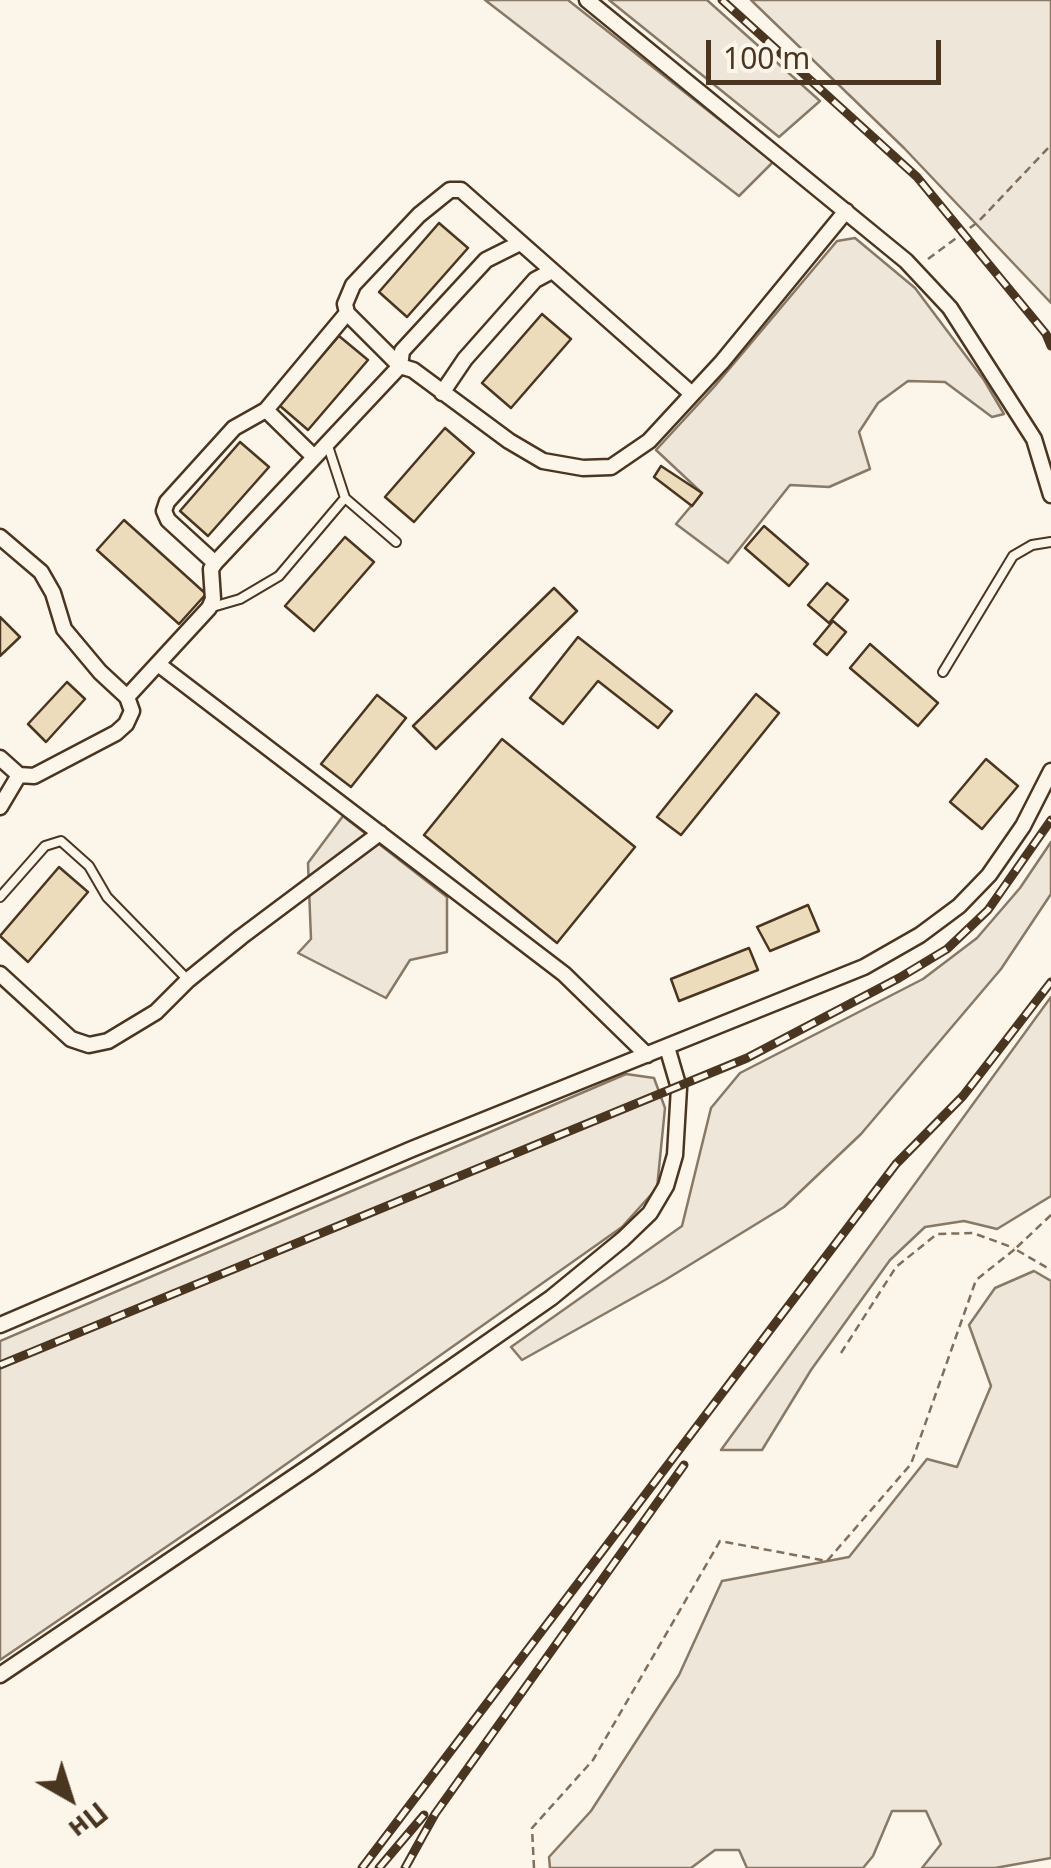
<!DOCTYPE html>
<meta charset="utf-8">
<style>
body{margin:0}
#map{position:relative;width:1051px;height:1868px;overflow:hidden;background:#fbf6e9;font-family:"Noto Sans",sans-serif}
canvas{display:block}
.north{position:absolute;left:20px;top:1748px;width:100px;height:100px;-webkit-text-stroke:8px #fbf6e9;paint-order:stroke;rotate:141deg;font-size:28px;font-weight:700;line-height:40px;text-align:center;color:#4a3520}
.north::after{content:'';display:block;margin:auto;width:35px;height:45px;background:#4a3520;clip-path:polygon(50% 0,100% 100%,50% 72%,0 100%)}
.scale{position:absolute;left:706px;top:40px;width:235px;height:45px;box-sizing:border-box;border:5px solid #4a3520;border-top:0;padding-left:12px;font-size:30px;line-height:35px;white-space:nowrap;color:#4a3520;-webkit-text-stroke:8px #fbf6e9;paint-order:stroke}
</style>
<div id="map">
<canvas width="1051" height="1868"></canvas>
<div class="north">Пн</div>
<div class="scale">100 m</div>
</div>
<script>
const c = document.querySelector('canvas').getContext('2d');
c.lineJoin = 'round';
function fill(path, color) { c.fillStyle = color; c.fill(path, 'evenodd'); }
const toPath = rows => new Path2D(rows.map(r => 'M' + r).join(''));
function stroke(path, color, width, dash) { c.strokeStyle = color; c.lineWidth = width; c.lineCap = dash ? 'butt' : 'round'; c.setLineDash(dash || []); c.stroke(path); }
const green = toPath([
 [485,0,568,0,773,162,739,196,485,0],
 [609,0,707,0,820,101,779,137,609,0],
 [751,0,1051,0,1051,303,904,148,751,0],
 [855,238,915,288,984,380,1004,414,992,417,945,382,908,381,878,403,859,432,870,469,829,487,790,485,728,563,676,524,702,493,656,450,714,387,837,241,855,238],
 [343,816,447,897,447,952,410,960,386,998,298,953,311,939,308,863,343,816],
 [1051,842,1051,894,1001,969,861,1134,784,1207,665,1280,522,1360,511,1347,682,1226,711,1108,740,1073,923,979,977,938,1020,888,1051,842],
 [1051,997,1051,1196,997,1229,964,1221,925,1227,890,1260,811,1370,762,1450,721,1450,1051,997],
 [626,1074,654,1078,665,1108,657,1188,622,1227,241,1496,0,1660,0,1341,626,1074],
 [1034,1271,1051,1281,1051,1858,995,1868,922,1868,941,1844,926,1811,892,1811,873,1856,863,1868,747,1868,739,1850,715,1850,691,1868,550,1868,549,1857,591,1811,679,1675,722,1581,849,1557,927,1459,957,1467,991,1386,969,1325,995,1288,1034,1271]
]);
fill(green, '#ede6d9');
stroke(green, '#887966', 2.5);
const building = toPath([
 [439,223,468,248,407,317,379,292,439,223],
 [542,314,571,339,511,408,482,383,542,314],
 [339,336,368,360,308,430,279,405,339,336],
 [445,428,474,453,414,522,385,497,445,428],
 [240,442,269,467,208,536,180,511,240,442],
 [661,466,702,493,692,506,654,477,661,466],
 [124,520,206,594,179,624,97,550,124,520],
 [764,526,808,564,789,586,745,548,764,526],
 [345,537,374,562,314,631,285,606,345,537],
 [827,583,848,600,829,623,808,605,827,583],
 [554,588,577,611,436,749,413,726,554,588],
 [0,617,20,637,0,656,0,617],
 [833,621,846,632,827,655,814,644,833,621],
 [578,637,672,711,658,728,598,681,563,724,530,698,578,637],
 [870,644,938,703,918,726,850,668,870,644],
 [67,682,85,699,46,742,28,724,67,682],
 [756,694,779,713,681,835,657,817,756,694],
 [377,695,406,718,351,787,321,764,377,695],
 [502,739,635,847,557,943,424,835,502,739],
 [986,759,1018,786,982,829,950,802,986,759],
 [59,867,88,892,28,962,0,936,59,867],
 [808,905,819,931,770,951,757,927,808,905],
 [749,948,758,970,679,1001,671,979,749,948]
]);
fill(building, '#ecdcbc');
stroke(building, '#4a3520', 2.5);
const service = toPath([
 [328,446,345,498,396,542],
 [209,608,240,599,279,576,345,498],
 [943,672,1013,556,1032,545,1051,542],
 [0,897,45,846,61,841,89,866,107,897,188,980]
]);
const minor = toPath([
 [587,0,906,261,950,308,1034,439,1051,495],
 [400,366,347,313,345,304,353,285,419,215,450,190,461,190,692,394],
 [400,366,402,351,486,260,520,243],
 [442,393,465,359,535,280,550,272],
 [266,410,313,456],
 [0,537,41,572,53,593,64,629,100,672,127,697],
 [215,563,168,520,164,511,167,502,234,428,266,410,347,313],
 [158,664,564,974,647,1055],
 [0,758,19,775,34,776,116,733,126,724,132,711,127,697,209,608,213,599,211,569,215,563,400,366,413,370,509,441,543,461,583,468,611,467,649,441,722,362,846,211],
 [0,807,19,775],
 [0,974,71,1039,89,1045,108,1041,156,1012,188,980,241,937,380,833],
 [0,1325,412,1149,864,967,920,935,959,906,989,875,1023,826,1051,771],
 [0,1675,310,1466,551,1298,623,1239,650,1213,666,1186,675,1155,679,1088,667,1047]
]);
stroke(service, '#4a3520', 12);
stroke(minor, '#4a3520', 19);
stroke(toPath([
 [928,259,978,222,1051,145],
 [1051,1215,1015,1249,1051,1270],
 [841,1353,896,1267,937,1234,973,1233,1014,1248],
 [534,1868,532,1828,593,1760,720,1541,827,1561,911,1464,976,1280,1015,1249]
]), '#7f6f5c', 2.5, [8, 5]);
stroke(service, '#fbf6e9', 8);
stroke(minor, '#fbf6e9', 14);
const rail = toPath([
 [722,0,917,177,1046,334,1051,346],
 [0,1365,747,1058,899,978,947,949,988,910,1051,820],
 [362,1868,896,1164,963,1096,1051,982],
 [379,1868,424,1815],
 [405,1868,435,1814,684,1465]
]);
stroke(rail, '#4a3520', 9);
stroke(rail, '#fbf6e9', 5, [15]);
</script>
